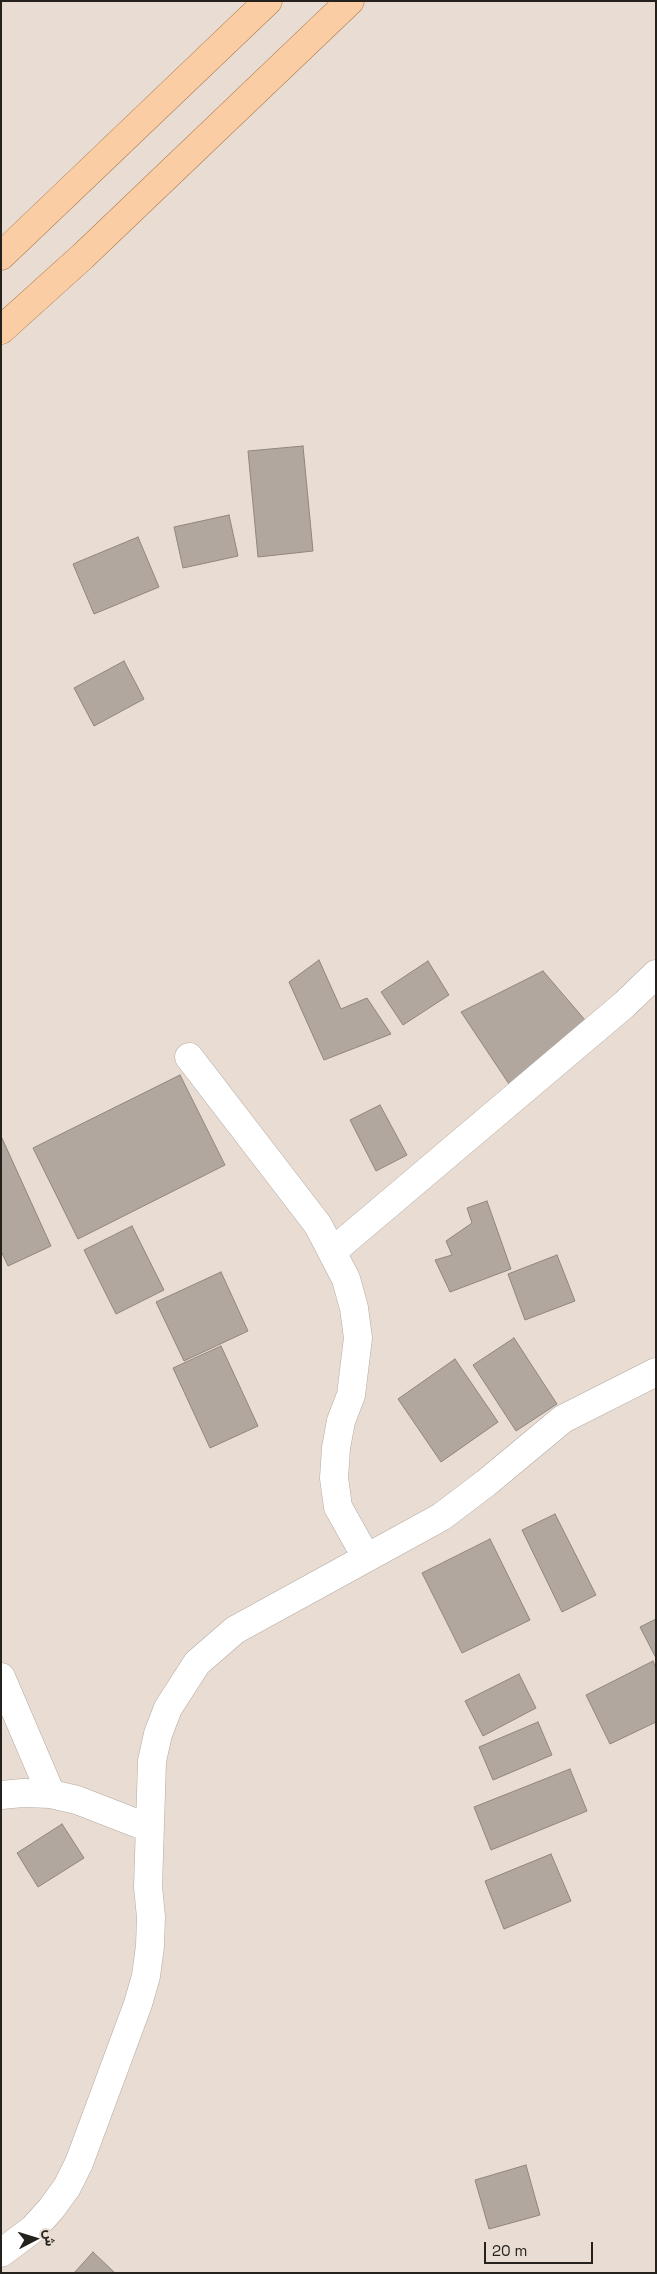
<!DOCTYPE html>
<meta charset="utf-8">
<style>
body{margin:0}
#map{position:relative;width:657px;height:2274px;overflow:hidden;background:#e8dcd3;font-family:"Space Grotesk",Vazirmatn,sans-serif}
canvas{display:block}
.frame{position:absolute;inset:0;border:2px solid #25211d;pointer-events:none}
.north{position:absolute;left:10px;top:2214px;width:50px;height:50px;-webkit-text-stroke:4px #e8dcd3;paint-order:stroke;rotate:85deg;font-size:14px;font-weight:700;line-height:20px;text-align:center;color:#25211d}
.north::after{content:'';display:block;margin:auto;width:18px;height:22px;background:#25211d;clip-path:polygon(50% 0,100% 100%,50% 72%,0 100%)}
.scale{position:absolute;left:484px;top:2242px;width:109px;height:22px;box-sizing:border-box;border:2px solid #25211d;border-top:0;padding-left:6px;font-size:15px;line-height:18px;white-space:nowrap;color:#25211d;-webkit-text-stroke:4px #e8dcd3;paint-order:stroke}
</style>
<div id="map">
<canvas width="657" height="2274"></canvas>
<div class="frame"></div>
<div class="north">ش</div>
<div class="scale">20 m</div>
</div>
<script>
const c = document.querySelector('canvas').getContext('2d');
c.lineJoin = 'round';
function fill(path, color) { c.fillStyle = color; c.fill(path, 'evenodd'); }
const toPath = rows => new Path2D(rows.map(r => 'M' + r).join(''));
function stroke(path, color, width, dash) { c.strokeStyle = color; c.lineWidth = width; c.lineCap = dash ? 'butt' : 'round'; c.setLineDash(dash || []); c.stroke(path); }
const building = toPath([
 [303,446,313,551,258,557,248,451,303,446],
 [229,515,238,556,183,568,174,527,229,515],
 [138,537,159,587,94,614,73,564,138,537],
 [124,661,144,699,94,726,74,688,124,661],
 [319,960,341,1009,367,998,391,1034,324,1060,289,982,319,960],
 [428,961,449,995,403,1025,381,992,428,961],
 [543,971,591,1027,515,1093,461,1012,543,971],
 [180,1075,225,1165,78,1239,33,1148,180,1075],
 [380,1105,407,1155,376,1171,350,1120,380,1105],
 [1,1136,51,1246,8,1266,1,1251,1,1136],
 [487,1201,511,1269,450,1292,435,1260,452,1255,446,1241,472,1223,467,1208,487,1201],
 [132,1226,164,1290,116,1314,84,1250,132,1226],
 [557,1255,575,1301,525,1320,508,1274,557,1255],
 [221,1272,248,1331,184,1361,156,1302,221,1272],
 [514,1338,557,1404,516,1431,473,1365,514,1338],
 [221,1346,258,1426,210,1448,173,1368,221,1346],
 [455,1359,498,1422,441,1462,398,1399,455,1359],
 [555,1514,596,1595,562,1612,522,1530,555,1514],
 [490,1539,530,1620,462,1653,422,1573,490,1539],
 [656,1619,656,1658,640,1627,656,1619],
 [653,1661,656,1668,656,1722,610,1744,586,1695,653,1661],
 [519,1674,536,1708,483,1736,465,1701,519,1674],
 [538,1722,552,1755,493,1780,479,1747,538,1722],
 [570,1769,587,1811,491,1850,474,1807,570,1769],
 [62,1824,84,1858,38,1887,17,1853,62,1824],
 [551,1854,571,1901,504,1929,485,1881,551,1854],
 [526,2165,540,2215,489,2229,475,2180,526,2165],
 [93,2252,115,2273,74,2273,93,2252]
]);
fill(building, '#b2a79e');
stroke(building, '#90867d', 1);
const minor = toPath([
 [189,1057,318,1225,346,1279,354,1308,358,1338,351,1395,341,1421,336,1448,334,1478,338,1507,366,1557],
 [333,1251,625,1004,656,974],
 [1,1677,51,1794],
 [1,1795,23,1793,51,1794,77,1800,149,1828],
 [1,2253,33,2229,51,2209,67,2187,79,2163,138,2004,146,1976,150,1946,151,1917,148,1887,152,1761,158,1734,168,1708,197,1663,235,1630,441,1517,486,1483,563,1419,656,1372]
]);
const major = toPath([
 [1,256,268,1],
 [1,330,83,256,350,1]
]);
stroke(minor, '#b5aaa1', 29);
stroke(major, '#ad7b4e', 29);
stroke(minor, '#fff', 28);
stroke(major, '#facda4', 28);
</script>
